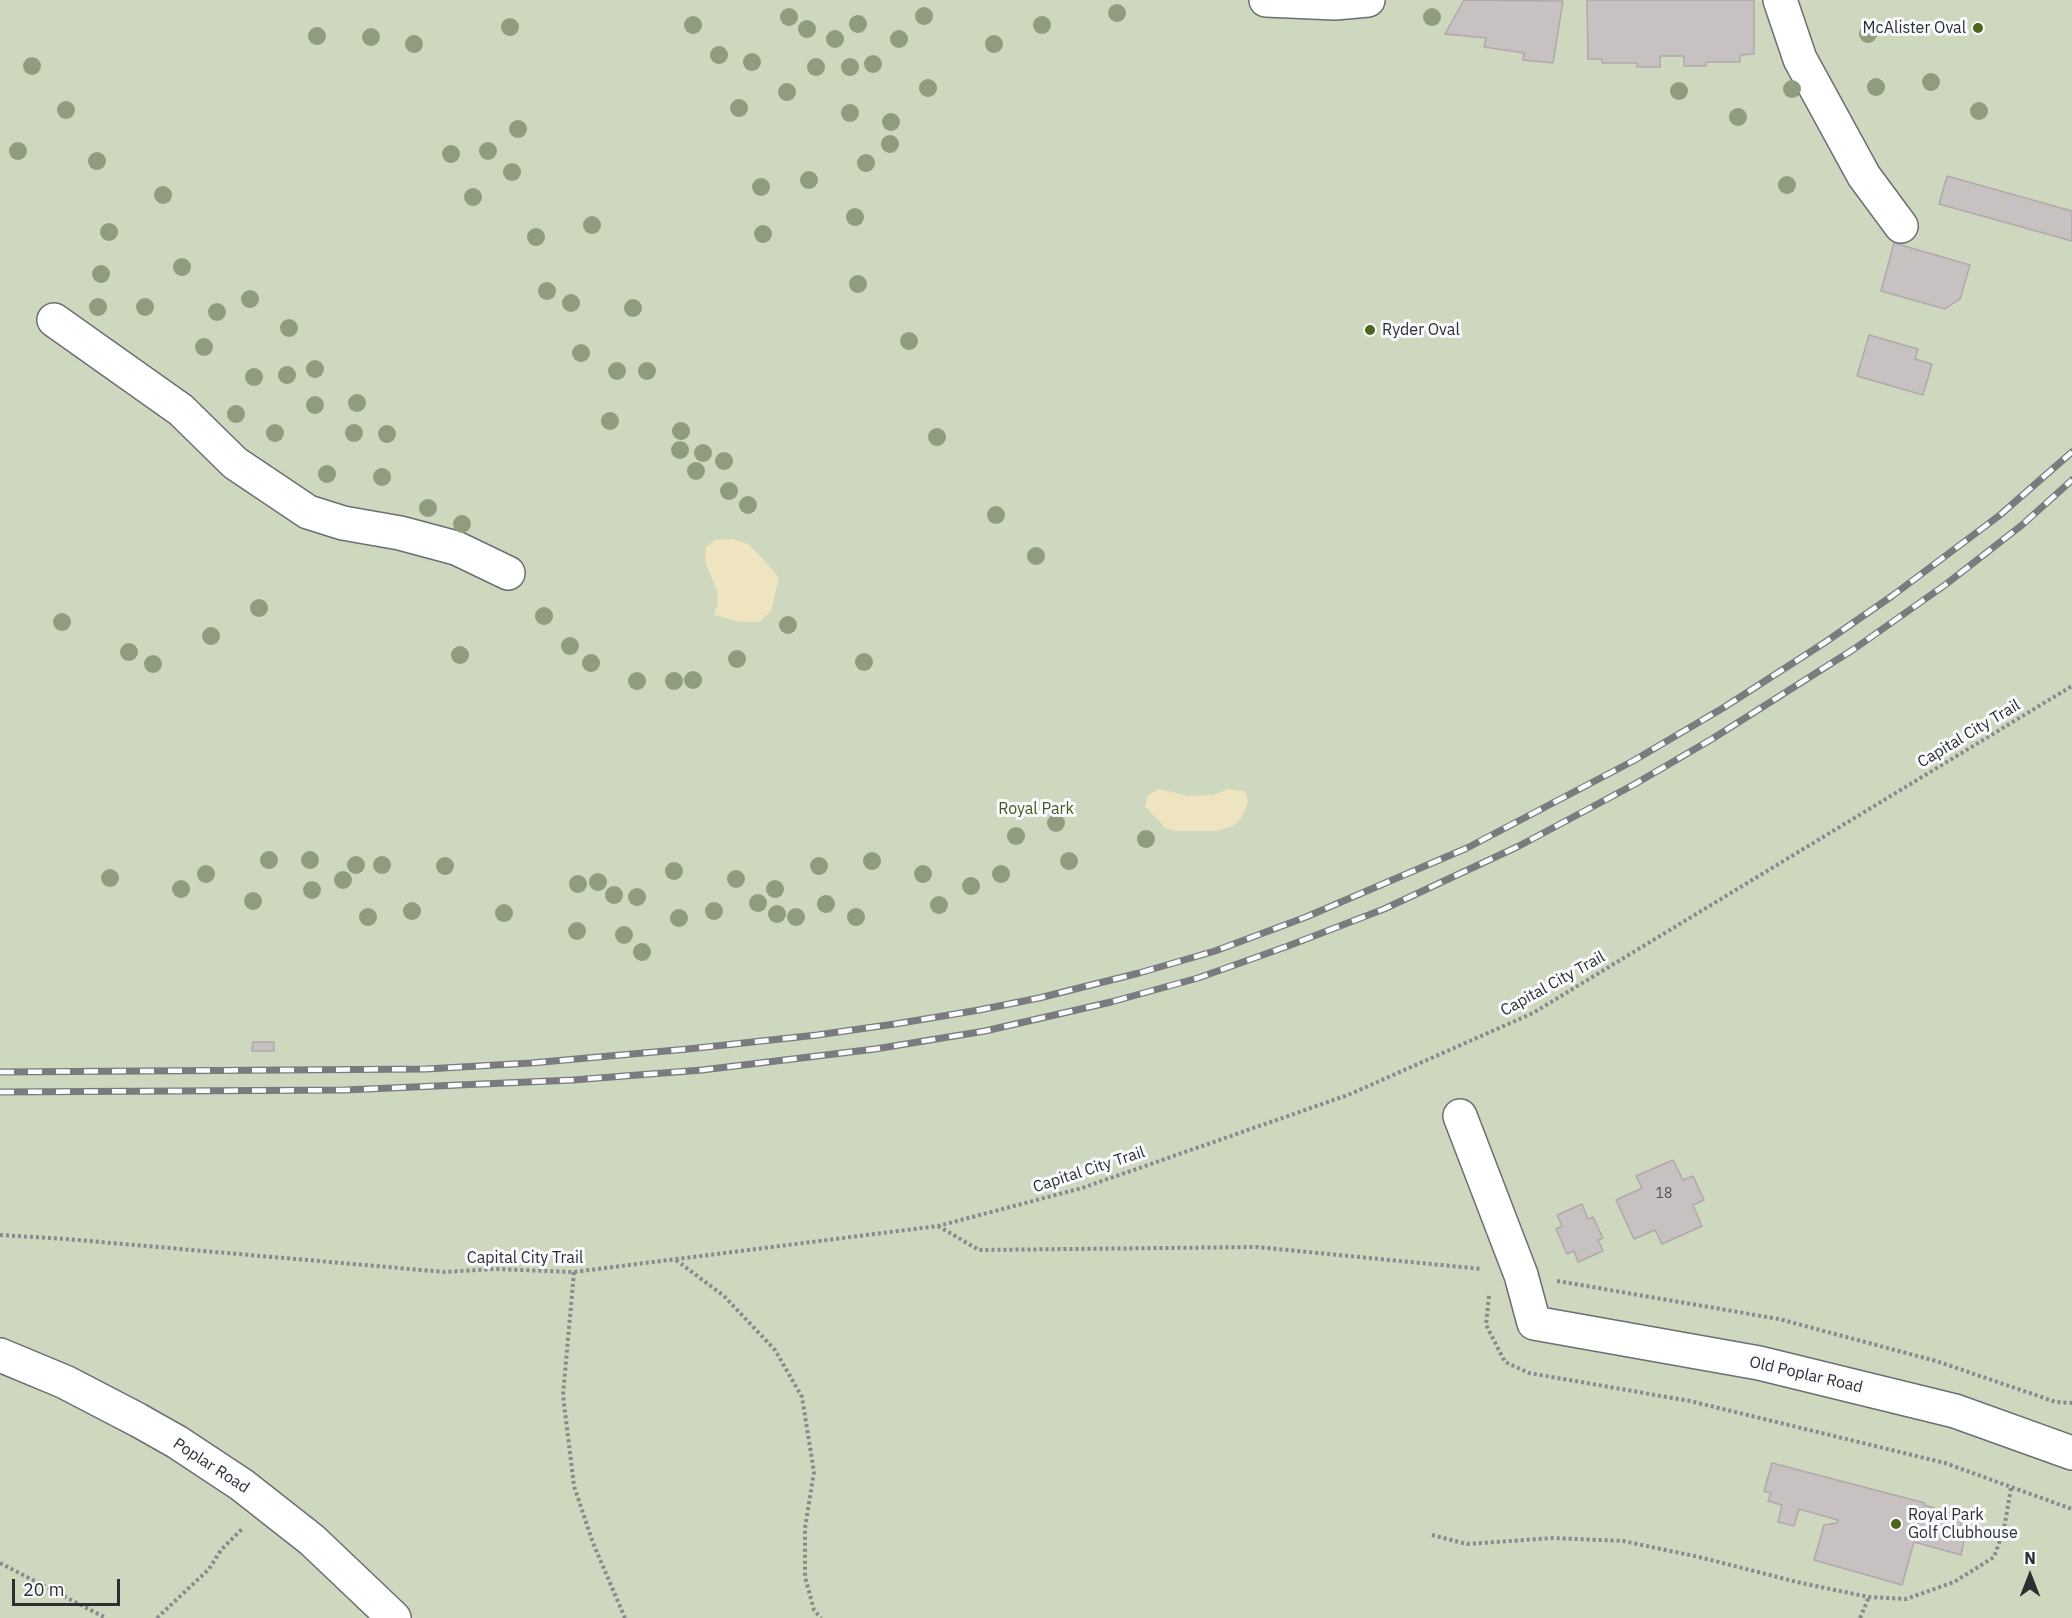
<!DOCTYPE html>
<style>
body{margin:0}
#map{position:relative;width:2072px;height:1618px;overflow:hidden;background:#ebedf3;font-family:"IBM Plex Sans",sans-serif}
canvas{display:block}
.north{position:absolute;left:2000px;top:1546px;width:60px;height:60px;-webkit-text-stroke:4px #f9fbfe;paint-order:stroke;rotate:0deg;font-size:16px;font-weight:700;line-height:24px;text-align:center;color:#2d2e30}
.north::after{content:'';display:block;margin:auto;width:21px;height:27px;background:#2d2e30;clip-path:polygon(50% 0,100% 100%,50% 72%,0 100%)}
.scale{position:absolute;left:12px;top:1579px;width:108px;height:27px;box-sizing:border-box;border:3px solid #2d2e30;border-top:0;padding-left:8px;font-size:18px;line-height:21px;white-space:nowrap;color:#2d2e30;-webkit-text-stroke:4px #f9fbfe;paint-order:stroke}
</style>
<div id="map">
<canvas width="2072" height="1618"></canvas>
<div class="north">N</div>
<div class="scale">20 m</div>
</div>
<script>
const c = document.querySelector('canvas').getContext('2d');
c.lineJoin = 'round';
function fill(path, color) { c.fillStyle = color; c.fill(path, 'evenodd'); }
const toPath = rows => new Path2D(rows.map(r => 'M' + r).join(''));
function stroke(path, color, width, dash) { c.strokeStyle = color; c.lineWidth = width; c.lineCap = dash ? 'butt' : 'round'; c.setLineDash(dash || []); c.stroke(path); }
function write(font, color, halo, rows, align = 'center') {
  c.font = font + ' "IBM Plex Sans",sans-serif'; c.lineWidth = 6; c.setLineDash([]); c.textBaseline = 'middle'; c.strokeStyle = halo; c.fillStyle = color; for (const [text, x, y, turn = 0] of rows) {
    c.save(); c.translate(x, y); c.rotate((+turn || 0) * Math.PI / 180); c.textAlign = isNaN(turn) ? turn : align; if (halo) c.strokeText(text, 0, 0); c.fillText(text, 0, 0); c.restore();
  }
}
fill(toPath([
 [0,0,2072,0,2072,1618,0,1618]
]), '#ced8be');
fill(toPath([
 [733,539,748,544,763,559,779,578,771,611,760,622,740,622,714,615,718,603,717,591,705,561,706,547,715,540],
 [1159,789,1188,796,1213,795,1228,789,1245,791,1248,802,1242,817,1233,826,1216,831,1176,831,1165,828,1145,806,1148,795]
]), '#eee4bf');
const building = toPath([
 [1464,0,1563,1,1553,63,1523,60,1524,53,1484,47,1486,38,1445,34,1464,0],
 [1587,0,1752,0,1754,1,1754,54,1740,55,1740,62,1706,62,1706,66,1684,66,1684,56,1660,56,1660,67,1637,67,1637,63,1602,63,1602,59,1588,59,1587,0],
 [1947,176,2072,211,2072,241,1939,204,1947,176],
 [1894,243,1970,265,1960,299,1945,309,1881,291,1894,243],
 [1869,335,1918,349,1915,359,1932,364,1923,395,1857,376,1869,335],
 [253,1042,274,1042,274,1051,252,1051,253,1042],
 [1673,1160,1683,1180,1693,1176,1704,1200,1693,1205,1702,1226,1662,1244,1655,1230,1634,1239,1616,1200,1642,1188,1636,1176,1673,1160],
 [1582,1204,1588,1219,1593,1217,1603,1238,1598,1240,1603,1251,1578,1262,1574,1251,1567,1254,1556,1229,1562,1226,1557,1215,1582,1204],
 [1772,1463,1925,1503,1924,1505,1963,1516,1958,1535,1965,1537,1961,1555,1914,1542,1902,1585,1814,1560,1824,1525,1837,1523,1838,1520,1799,1509,1794,1526,1778,1522,1782,1505,1768,1501,1771,1493,1764,1491,1772,1463]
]);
fill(building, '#c7c1c2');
stroke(building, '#b0a9ab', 1.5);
const minor = toPath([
 [1266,0,1335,3,1368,0],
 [1780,0,1800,59,1864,176,1901,226],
 [54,320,181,410,235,463,308,512,343,523,400,533,456,548,508,573],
 [1460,1116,1521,1275,1534,1323,1759,1363,1955,1411,2072,1453],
 [0,1355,65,1382,138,1420,177,1442,242,1485,312,1540,394,1618]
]);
stroke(minor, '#6b6e72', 36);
stroke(toPath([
 [938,1226,979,1250,1257,1247,1482,1269],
 [0,1235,66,1239,445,1272,494,1269,574,1272,938,1226,1082,1188,1348,1095,1533,1013,2072,686],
 [676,1260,724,1296,775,1350,802,1397,814,1472,805,1528,805,1577,814,1610,821,1618],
 [574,1272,563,1395,574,1486,593,1543,625,1618],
 [1557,1281,1779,1319,1936,1361,2056,1402,2072,1403],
 [1489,1296,1486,1325,1505,1362,1529,1373,1690,1401,1945,1463,2072,1509],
 [1432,1535,1467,1544,1553,1538,1623,1541,1699,1557,1801,1583,1869,1597,1906,1599,1954,1582,1994,1557,2004,1529,2011,1488],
 [0,1563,106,1618],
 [157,1618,209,1569,221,1550,243,1528],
 [1860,1618,1869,1597]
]), '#888a8e', 4, [3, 3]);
stroke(minor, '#fff', 33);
const rail = toPath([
 [0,1072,426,1069,531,1063,688,1049,817,1035,895,1024,979,1010,1039,998,1139,973,1215,951,1306,917,1467,848,1633,761,1723,708,1824,643,1892,596,2000,515,2072,452],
 [0,1092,345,1090,573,1080,702,1070,875,1049,985,1031,1111,1002,1198,978,1288,946,1384,909,1519,846,1635,784,1712,739,1854,649,1945,585,2022,525,2072,480]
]);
stroke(rail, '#797b7e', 7);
stroke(rail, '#f9fbfe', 4.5, [14]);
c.fillStyle = '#909c7e';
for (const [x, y] of [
 [1117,13],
 [924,16],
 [789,17],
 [1432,17],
 [858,24],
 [693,25],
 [1042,25],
 [510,27],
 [807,29],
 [1868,34],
 [317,36],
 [371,37],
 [835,39],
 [899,39],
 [414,44],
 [994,44],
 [719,55],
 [752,62],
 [873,64],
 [32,66],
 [816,67],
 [850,67],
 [1931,82],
 [1876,87],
 [928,88],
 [1792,89],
 [1679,91],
 [787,92],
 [739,108],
 [66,110],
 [1979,111],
 [850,113],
 [1738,117],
 [891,122],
 [518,129],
 [890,144],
 [18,151],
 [488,151],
 [451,154],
 [97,161],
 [866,163],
 [512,172],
 [809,180],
 [1787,185],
 [761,187],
 [163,195],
 [473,197],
 [855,217],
 [592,225],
 [109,232],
 [763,234],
 [536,237],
 [182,267],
 [101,274],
 [858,284],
 [547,291],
 [250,299],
 [571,303],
 [98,307],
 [145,307],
 [633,308],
 [217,312],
 [289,328],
 [909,341],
 [204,347],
 [581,353],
 [315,369],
 [617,371],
 [647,371],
 [287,375],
 [254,377],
 [357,403],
 [315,405],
 [236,414],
 [610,421],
 [681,431],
 [275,433],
 [354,433],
 [387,434],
 [937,437],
 [680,450],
 [703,453],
 [724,461],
 [696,471],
 [327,474],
 [382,477],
 [729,491],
 [748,505],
 [428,508],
 [996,515],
 [462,524],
 [1036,556],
 [259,608],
 [544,616],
 [62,622],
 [788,625],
 [211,636],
 [570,646],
 [129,652],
 [460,655],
 [737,659],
 [864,662],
 [591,663],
 [153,664],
 [693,680],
 [637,681],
 [674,681],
 [1056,823],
 [1016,836],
 [1146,839],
 [269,860],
 [310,860],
 [872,861],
 [1069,861],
 [356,865],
 [382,865],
 [445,866],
 [819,866],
 [674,871],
 [206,874],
 [923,874],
 [1001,874],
 [110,878],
 [736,879],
 [343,880],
 [598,882],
 [578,884],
 [971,886],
 [181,889],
 [775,889],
 [312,890],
 [614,895],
 [637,897],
 [253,901],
 [758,903],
 [826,904],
 [939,905],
 [412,911],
 [714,911],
 [504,913],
 [777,914],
 [368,917],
 [796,917],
 [856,917],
 [679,918],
 [577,931],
 [624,935],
 [642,952]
]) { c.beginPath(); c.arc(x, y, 9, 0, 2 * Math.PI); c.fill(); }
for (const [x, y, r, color] of [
 [1978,28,6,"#49661a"],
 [1370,330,6,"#49661a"],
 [1896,1524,6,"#49661a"]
]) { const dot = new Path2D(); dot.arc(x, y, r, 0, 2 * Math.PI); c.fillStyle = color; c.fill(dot); stroke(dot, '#f9fbfe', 2); }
write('14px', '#545354', null, [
 ["18",1664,1194]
]);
write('16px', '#2d2e30', '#f9fbfe', [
 ["McAlister Oval",1966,28,"right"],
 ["Ryder Oval",1382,330],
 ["Royal Park",1908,1515],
 ["Golf Clubhouse",1908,1533]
], 'left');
write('16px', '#2d2e30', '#f9fbfe', [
 ["Capital City Trail",1969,734,-31],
 ["Capital City Trail",1553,984,-29],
 ["Capital City Trail",1089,1170,-18],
 ["Capital City Trail",525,1258],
 ["Old Poplar Road",1806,1375,13],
 ["Poplar Road",211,1466,33]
]);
write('16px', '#46591f', '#f9fbfe', [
 ["Royal Park",1036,809]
]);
</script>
